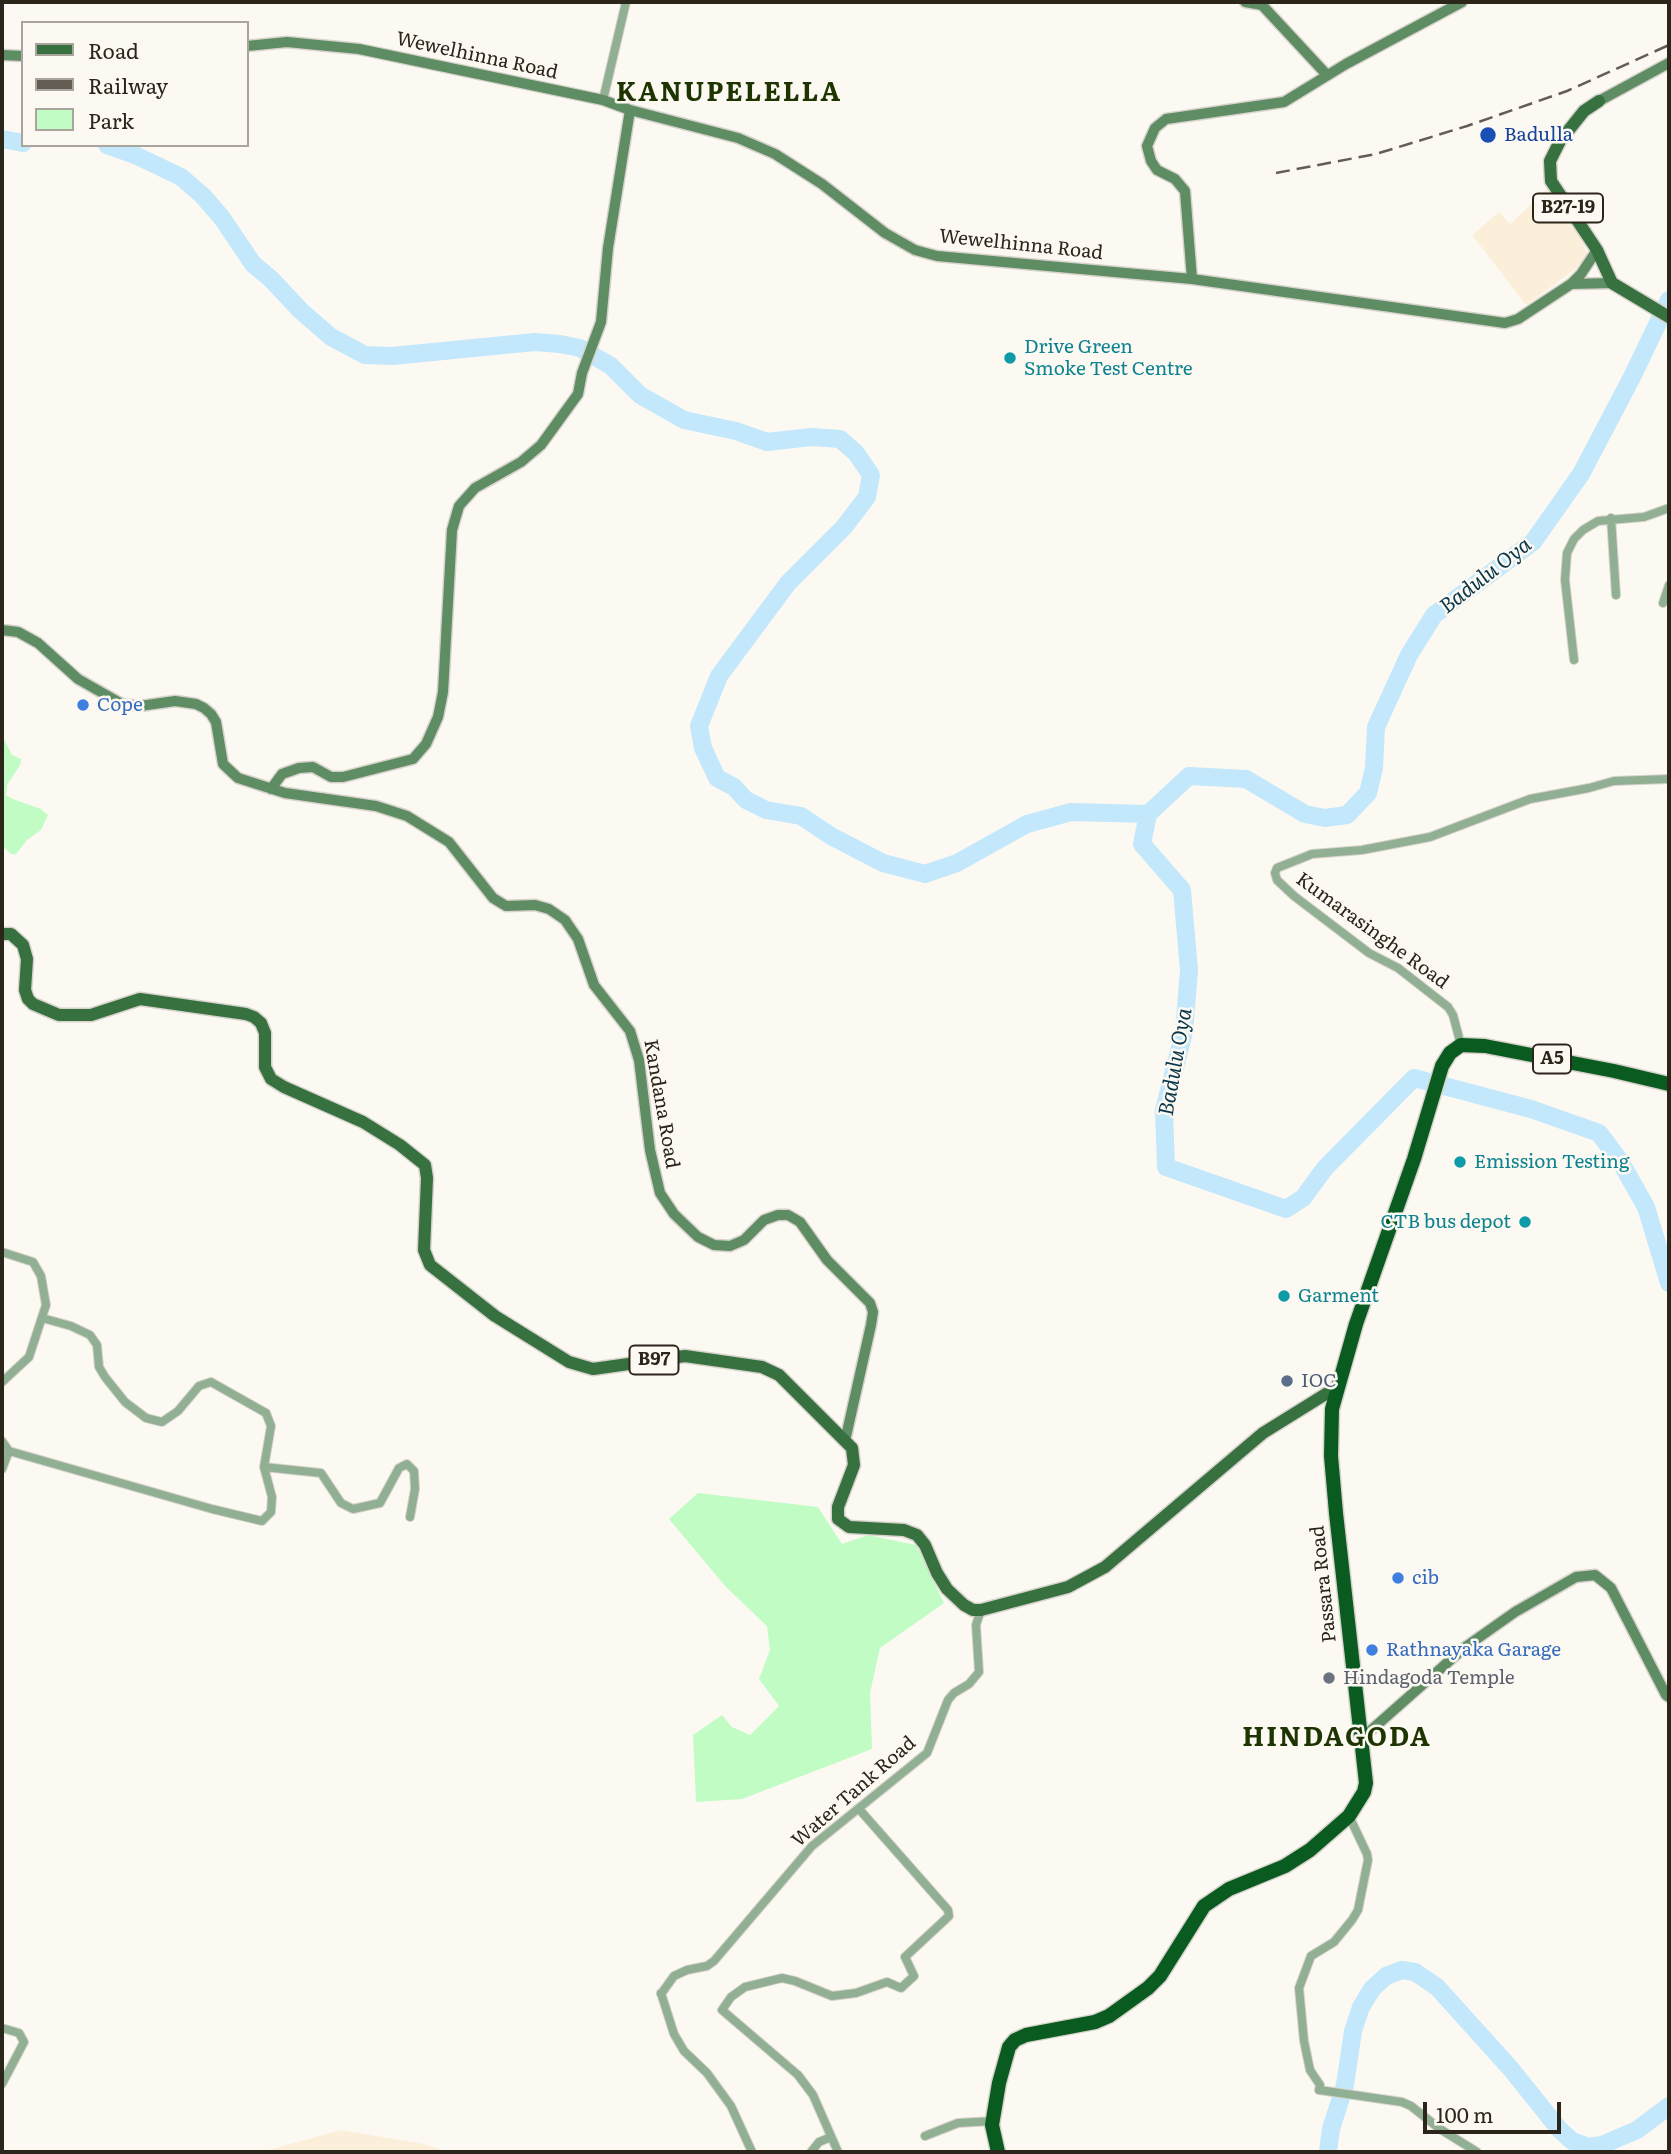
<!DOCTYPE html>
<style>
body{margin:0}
#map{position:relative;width:1671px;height:2154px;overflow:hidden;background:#fcf9f3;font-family:Literata,serif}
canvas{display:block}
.frame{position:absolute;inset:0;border:4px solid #2c251a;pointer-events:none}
.legend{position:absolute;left:21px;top:21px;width:228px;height:126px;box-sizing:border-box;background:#fcf9f3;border:2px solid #a9a49c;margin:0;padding:9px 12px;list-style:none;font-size:21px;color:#2c251a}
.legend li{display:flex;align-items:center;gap:14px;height:35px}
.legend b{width:35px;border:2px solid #a9a49c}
.scale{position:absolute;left:1423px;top:2102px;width:138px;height:32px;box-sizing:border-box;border:4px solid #2c251a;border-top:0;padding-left:9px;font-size:21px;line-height:24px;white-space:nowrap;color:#2c251a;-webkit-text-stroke:5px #fcf9f3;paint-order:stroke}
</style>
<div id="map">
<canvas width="1671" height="2154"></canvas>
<div class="frame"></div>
<ul class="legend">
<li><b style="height:9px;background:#377140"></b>Road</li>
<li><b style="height:9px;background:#635d54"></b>Railway</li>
<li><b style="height:19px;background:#c1fcc4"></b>Park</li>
</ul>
<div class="scale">100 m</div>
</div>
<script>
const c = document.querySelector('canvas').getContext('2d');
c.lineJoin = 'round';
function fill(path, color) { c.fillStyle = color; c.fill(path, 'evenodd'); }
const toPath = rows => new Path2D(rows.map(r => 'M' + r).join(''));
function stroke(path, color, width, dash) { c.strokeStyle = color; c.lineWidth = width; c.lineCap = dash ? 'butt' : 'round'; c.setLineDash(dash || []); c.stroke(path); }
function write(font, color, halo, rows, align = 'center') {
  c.font = font + ' Literata,serif'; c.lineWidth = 5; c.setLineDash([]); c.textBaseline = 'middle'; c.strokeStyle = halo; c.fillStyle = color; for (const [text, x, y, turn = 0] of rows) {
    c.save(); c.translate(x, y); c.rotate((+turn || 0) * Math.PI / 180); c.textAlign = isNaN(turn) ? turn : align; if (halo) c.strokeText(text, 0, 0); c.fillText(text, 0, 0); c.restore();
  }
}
fill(toPath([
 [1547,189,1581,240,1588,254,1577,268,1526,305,1472,235,1499,212,1510,224],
 [341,2130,424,2144,448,2152,262,2152]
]), '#fcefd9');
fill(toPath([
 [2,735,12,755,21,759,20,765,7,785,6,795,13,799,41,809,48,815,41,830,27,840,16,854,11,854,2,846],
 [698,1493,818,1507,842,1544,868,1535,916,1545,944,1603,880,1648,870,1693,872,1749,742,1799,696,1802,693,1735,722,1715,732,1727,750,1735,779,1706,759,1679,770,1650,767,1626,726,1587,669,1519]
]), '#c1fcc4');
stroke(toPath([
 [2,139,23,143],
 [107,145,135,155,181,177,203,196,222,218,253,264,271,279,301,311,331,337,365,355,392,356,535,342,560,344,580,348,611,366,640,395,684,420,736,431,767,442,811,437,840,439,856,453,871,475,867,497,844,527,788,583,719,676,699,726,703,748,717,778,734,787,746,800,766,810,801,816,831,836,883,863,925,874,957,863,1027,824,1071,812,1148,814],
 [1669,300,1632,377,1581,474,1533,542,1434,615,1409,655,1376,727,1374,768,1368,793,1347,815,1325,818,1305,814,1246,779,1189,776,1148,814,1142,844,1182,890,1189,970,1184,1032,1164,1110,1166,1167,1286,1209,1303,1198,1325,1168,1414,1078,1531,1109,1599,1133,1620,1161,1646,1207,1669,1283],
 [1328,2152,1331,2129,1345,2085,1353,2031,1361,2007,1372,1989,1386,1976,1402,1970,1415,1972,1437,1987,1511,2069,1559,2129,1572,2141,1588,2147,1602,2145,1637,2130,1669,2106]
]), '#c3e7fb', 18);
const street = toPath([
 [603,100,626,2],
 [1611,518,1616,595],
 [1663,603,1669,585],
 [1574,660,1565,580,1567,553,1574,539,1583,530,1598,521,1644,517,1669,508],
 [1461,1045,1453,1015,1448,1007,1398,968,1369,953,1294,896,1277,880,1275,873,1277,868,1312,854,1362,850,1430,837,1530,799,1589,788,1614,781,1669,779],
 [2,1252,33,1262,41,1276,46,1305,29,1357,2,1382],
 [2,1441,9,1451,2,1469],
 [9,1451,212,1509,262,1521,271,1512,272,1497,264,1467,271,1426,266,1413,211,1382,199,1386,178,1411,162,1422,146,1418,125,1402,105,1377,99,1367,97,1345,90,1335,71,1326,42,1318],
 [264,1467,321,1473,341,1503,353,1509,380,1503,399,1468,407,1464,414,1471,415,1489,410,1517],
 [1349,1816,1367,1854,1368,1860,1358,1910,1352,1920,1334,1942,1311,1956,1299,1988,1304,2041,1310,2070,1320,2085,1319,2090,1402,2102,1411,2106,1440,2129,1477,2152],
 [661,1993,674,2034,684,2051,707,2073,731,2106,752,2152],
 [661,1994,674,1976,687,1970,707,1966,714,1961,812,1846,927,1753,948,1700,954,1693,969,1684,979,1672,976,1625,981,1610],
 [2,2028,19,2033,24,2042,2,2084],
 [925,2136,958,2123,993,2121],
 [811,2152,819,2142,831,2137],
 [838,2152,813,2095,798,2075,722,2010,731,1997,745,1987,782,1978,795,1981,832,1996,856,1993,887,1982,901,1988,914,1976,905,1957,949,1916,948,1910,859,1809]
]);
const secondary = toPath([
 [1245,2,1262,5,1327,75],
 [247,46,287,42,359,49,603,100,630,110,738,138,775,154,822,184,885,233,915,250,937,256,1192,279,1505,323,1518,319,1571,284,1612,283],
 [2,55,23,56],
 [1599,101,1669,63],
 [1192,279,1185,191,1175,179,1157,170,1151,161,1147,146,1155,128,1166,119,1284,102,1346,64,1462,2],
 [1571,284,1581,274,1597,250],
 [2,630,18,632,38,643,78,679,122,704,140,706,175,701,196,704,204,708,211,714,216,722,223,764,238,778,285,793,376,806,407,816,449,842,493,898,506,906,535,905,549,909,565,920,578,939,594,985,630,1031,639,1060,650,1150,660,1193,674,1214,698,1237,714,1245,730,1246,744,1240,764,1220,778,1215,788,1215,800,1222,827,1260,870,1303,873,1312,871,1325,845,1441],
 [271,789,282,774,299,768,313,767,331,777,343,777,413,759,426,744,438,717,443,692,452,530,459,506,475,488,521,462,541,445,578,394,582,373,601,322,608,248,630,110],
 [1361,1739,1464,1648,1515,1612,1576,1577,1595,1575,1611,1588,1666,1695,1669,1697]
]);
const primary = toPath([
 [1599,101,1584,111,1560,141,1550,161,1551,181,1597,250,1612,283,1669,317],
 [2,934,11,934,23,945,27,959,25,990,28,999,33,1004,59,1015,91,1015,140,999,246,1014,254,1017,261,1023,265,1033,265,1067,271,1079,284,1087,363,1122,400,1145,425,1165,427,1178,424,1250,430,1265,495,1316,569,1362,593,1369,685,1356,762,1367,779,1375,852,1448,854,1465,838,1507,838,1519,849,1527,904,1530,917,1535,925,1545,937,1573,947,1589,964,1605,973,1610,981,1610,1068,1587,1105,1567,1263,1433,1337,1387]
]);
const highway = toPath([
 [998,2152,992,2125,999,2083,1009,2047,1015,2040,1026,2035,1095,2022,1109,2016,1148,1988,1160,1976,1204,1906,1229,1889,1285,1866,1310,1850,1349,1816,1364,1792,1366,1783,1336,1513,1331,1456,1332,1409,1356,1324,1414,1159,1442,1066,1450,1053,1461,1045,1485,1046,1614,1071,1669,1084]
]);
stroke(street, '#d7d3cc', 10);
stroke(secondary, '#d7d3cc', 13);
stroke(primary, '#d7d3cc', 15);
stroke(highway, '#d7d3cc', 17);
stroke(street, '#91b093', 8);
stroke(secondary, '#5e8c63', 10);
stroke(primary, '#377140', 12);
stroke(highway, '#0a5b20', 14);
stroke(toPath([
 [1276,173,1376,154,1467,126,1567,91,1669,45]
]), '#635d54', 2.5, [14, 7]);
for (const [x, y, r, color] of [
 [1488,135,9,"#1a4fb4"],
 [1010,358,7,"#0f9aa8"],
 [83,705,7,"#3f7fe0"],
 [1460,1162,7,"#0f9aa8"],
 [1525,1222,7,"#0f9aa8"],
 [1284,1296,7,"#0f9aa8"],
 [1287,1381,7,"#5c6f8a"],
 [1398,1578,7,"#3f7fe0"],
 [1372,1650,7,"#3f7fe0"],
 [1329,1678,7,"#6b7280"]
]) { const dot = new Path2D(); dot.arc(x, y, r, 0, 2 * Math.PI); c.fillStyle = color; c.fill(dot); stroke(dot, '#fcf9f3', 2.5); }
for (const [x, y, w] of [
 [1568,208,70],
 [1552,1059,38],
 [654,1360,49]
]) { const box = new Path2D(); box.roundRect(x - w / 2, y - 14.5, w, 29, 5); c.fillStyle = '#fcf9f3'; c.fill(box); stroke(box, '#2c251a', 2); }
write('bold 18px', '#2c251a', null, [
 ["B27-19",1568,208],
 ["A5",1552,1059],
 ["B97",654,1360]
]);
write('19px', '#2c251a', '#fcf9f3', [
 ["Wewelhinna Road",477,56,12],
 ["Wewelhinna Road",1021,245,6],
 ["Kumarasinghe Road",1372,931,36],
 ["Kandana Road",661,1104,80],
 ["Passara Road",1324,1584,-96],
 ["Water Tank Road",854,1792,-41]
]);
write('19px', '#164399', '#fcf9f3', [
 ["Badulla",1504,135]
], 'left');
write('19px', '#0d838f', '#fcf9f3', [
 ["Drive Green",1024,347],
 ["Smoke Test Centre",1024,369],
 ["Emission Testing",1474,1162],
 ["CTB bus depot",1511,1222,"right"],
 ["Garment",1298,1296]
], 'left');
write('19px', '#366cbe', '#fcf9f3', [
 ["Cope",97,705],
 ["cib",1412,1578],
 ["Rathnayaka Garage",1386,1650]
], 'left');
write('19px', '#4e5e75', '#fcf9f3', [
 ["IOC",1301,1381]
], 'left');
write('19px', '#5b616d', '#fcf9f3', [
 ["Hindagoda Temple",1343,1678]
], 'left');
write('italic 21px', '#0a374b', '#fcf9f3', [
 ["Badulu Oya",1486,576,-38],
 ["Badulu Oya",1176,1062,-80]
]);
c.letterSpacing = '2px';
write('bold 26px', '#1e3501', '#fcf9f3', [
 ["KANUPELELLA",729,93],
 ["HINDAGODA",1337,1738]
]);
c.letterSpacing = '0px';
</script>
